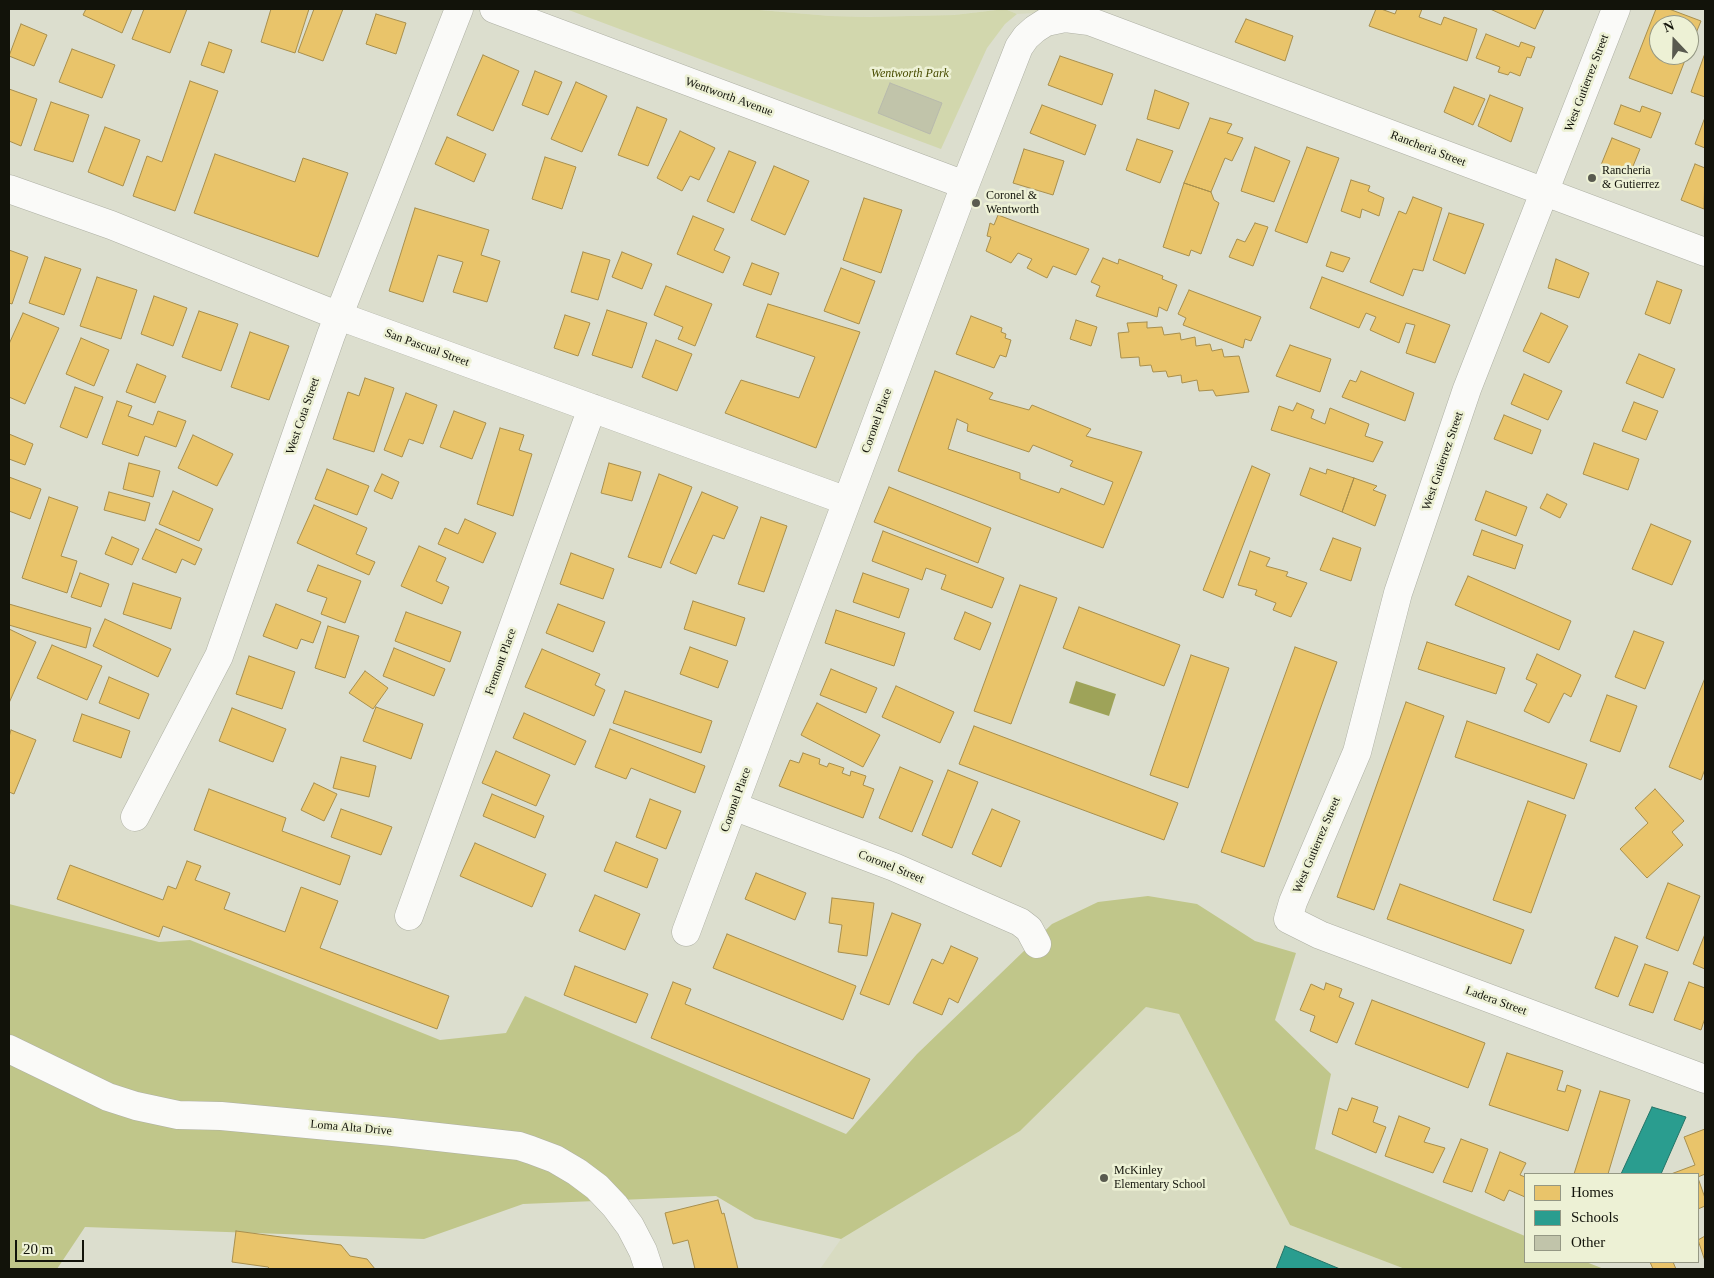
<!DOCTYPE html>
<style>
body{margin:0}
#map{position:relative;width:1714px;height:1278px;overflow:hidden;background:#dcdece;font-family:Georgia,serif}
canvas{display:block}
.frame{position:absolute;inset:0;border:10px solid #12130a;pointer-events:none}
.legend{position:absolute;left:1524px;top:1173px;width:175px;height:90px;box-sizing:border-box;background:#edf1d5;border:1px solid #959884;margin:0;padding:6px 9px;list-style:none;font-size:15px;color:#12130a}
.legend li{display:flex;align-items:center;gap:10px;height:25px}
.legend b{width:25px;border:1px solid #959884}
.north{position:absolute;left:1649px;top:15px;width:50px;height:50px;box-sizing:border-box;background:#edf1d5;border:1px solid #959884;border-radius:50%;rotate:339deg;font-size:14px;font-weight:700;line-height:20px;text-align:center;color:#12130a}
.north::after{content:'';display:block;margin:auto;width:18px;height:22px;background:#595a4f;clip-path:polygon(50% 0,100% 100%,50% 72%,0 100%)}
.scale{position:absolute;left:15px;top:1240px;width:69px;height:22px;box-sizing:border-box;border:2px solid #12130a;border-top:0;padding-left:6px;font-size:15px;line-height:18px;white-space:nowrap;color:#12130a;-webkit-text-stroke:4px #edf1d5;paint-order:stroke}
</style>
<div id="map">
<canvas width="1714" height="1278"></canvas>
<div class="frame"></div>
<ul class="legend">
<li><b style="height:14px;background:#e9c46a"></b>Homes</li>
<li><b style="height:14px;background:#2a9d8f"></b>Schools</li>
<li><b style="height:14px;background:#c1c4aa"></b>Other</li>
</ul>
<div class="north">N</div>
<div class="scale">20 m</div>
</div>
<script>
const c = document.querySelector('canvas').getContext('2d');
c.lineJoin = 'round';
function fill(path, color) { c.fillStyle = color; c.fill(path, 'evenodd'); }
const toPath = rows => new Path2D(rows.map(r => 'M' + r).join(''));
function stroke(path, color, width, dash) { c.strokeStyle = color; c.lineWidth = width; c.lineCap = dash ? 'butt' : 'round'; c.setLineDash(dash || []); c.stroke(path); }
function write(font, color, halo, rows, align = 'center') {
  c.font = font + ' Georgia,serif'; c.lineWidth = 5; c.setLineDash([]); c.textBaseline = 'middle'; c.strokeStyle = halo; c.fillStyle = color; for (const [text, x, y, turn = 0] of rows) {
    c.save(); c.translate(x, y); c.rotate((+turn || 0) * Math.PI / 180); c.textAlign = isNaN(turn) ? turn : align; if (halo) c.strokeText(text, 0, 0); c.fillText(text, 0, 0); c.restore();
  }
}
fill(toPath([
 [748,9,1113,9,1017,14,1005,9,954,15,867,17,830,16],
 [1146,1007,1179,1014,1290,1225,1405,1269,820,1269,841,1239,1020,1131]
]), '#d8dbc1');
fill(toPath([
 [566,9,748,9,830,16,867,17,954,15,1005,9,1017,14,1005,24,987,48,941,149]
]), '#d2d7ad');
fill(toPath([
 [1148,896,1197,904,1255,941,1296,953,1275,1020,1331,1074,1315,1149,1525,1236,1525,1262,1586,1262,1604,1269,1405,1269,1290,1225,1179,1014,1146,1007,1020,1131,841,1239,755,1219,716,1196,523,1204,424,1239,85,1227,57,1269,9,1269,9,904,159,942,190,940,440,1040,506,1033,525,996,846,1134,917,1054,1052,924,1098,902]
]), '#c0c68a');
fill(toPath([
 [1076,681,1116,694,1109,716,1069,703]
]), '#9ea359');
const homes = toPath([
 [86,9,132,9,122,33,83,15,86,9],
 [144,9,187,9,170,53,132,39,144,9],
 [271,9,309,9,295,53,261,42,271,9],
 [314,9,343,9,323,61,298,52,314,9],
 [1376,9,1381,9,1395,14,1397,9,1422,9,1419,17,1441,25,1444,17,1477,29,1467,61,1369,26,1376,9],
 [1490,9,1544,9,1535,29,1490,9],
 [1656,9,1669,9,1701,21,1689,50,1689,25,1659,25,1659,55,1687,55,1672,94,1629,78,1656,9],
 [376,14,406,23,396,54,366,44,376,14],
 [1246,19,1293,36,1285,61,1235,42,1246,19],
 [21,24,47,35,34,66,9,56,21,24],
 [1486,34,1519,47,1521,42,1535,47,1531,58,1527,57,1520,76,1510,72,1508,75,1498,72,1500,67,1476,58,1486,34],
 [209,42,232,50,224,73,201,65,209,42],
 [72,49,115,65,102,98,59,82,72,49],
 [483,55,519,71,493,131,457,115,483,55],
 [1060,56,1113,74,1102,105,1048,85,1060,56],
 [1704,56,1705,56,1705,97,1691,92,1704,56],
 [535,71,562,82,548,115,522,105,535,71],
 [190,81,218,91,175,211,133,196,147,156,162,162,190,81],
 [576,82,607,96,582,152,551,139,576,82],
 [1454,87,1485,99,1473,125,1444,112,1454,87],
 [9,89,37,99,21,146,9,141,9,89],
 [1155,90,1189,103,1179,129,1147,119,1155,90],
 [1490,95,1523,108,1511,142,1478,126,1490,95],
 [51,102,89,115,73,162,34,150,51,102],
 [1042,105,1096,125,1085,155,1030,133,1042,105],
 [1621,105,1640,112,1642,106,1661,113,1651,138,1614,124,1621,105],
 [637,107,667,119,648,166,618,155,637,107],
 [1210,118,1232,124,1227,133,1243,138,1232,161,1225,158,1211,192,1184,183,1210,118],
 [1704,120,1705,120,1705,148,1695,144,1704,120],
 [105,127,140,140,123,186,88,172,105,127],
 [680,131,715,148,699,180,690,176,682,191,657,178,680,131],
 [447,137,486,154,474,182,435,164,447,137],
 [1612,138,1640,149,1629,176,1601,165,1612,138],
 [1137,139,1173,151,1160,183,1126,170,1137,139],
 [1255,147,1290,161,1274,202,1241,191,1255,147],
 [1307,147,1339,158,1307,243,1275,231,1307,147],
 [1024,149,1064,161,1053,195,1013,183,1024,149],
 [729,151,756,162,734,213,707,201,729,151],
 [215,154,295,182,303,158,348,173,318,257,194,213,215,154],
 [545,157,576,167,562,209,532,199,545,157],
 [1695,164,1705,168,1704,209,1681,200,1695,164],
 [774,166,809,181,785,235,751,220,774,166],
 [1351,180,1370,186,1368,191,1384,198,1379,216,1362,209,1360,218,1341,211,1351,180],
 [1184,183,1211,192,1214,200,1219,203,1201,254,1191,250,1189,256,1163,247,1184,183],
 [1413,197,1442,208,1423,271,1413,269,1403,296,1370,282,1399,211,1406,214,1413,197],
 [864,198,902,210,881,273,843,260,864,198],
 [415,208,489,230,481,255,500,261,487,302,453,292,463,262,438,255,423,302,389,291,415,208],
 [1449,213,1484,224,1465,274,1433,260,1449,213],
 [998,215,1089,249,1076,275,1053,266,1047,278,1027,268,1032,259,1018,253,1011,263,986,251,991,237,987,236,990,223,994,225,998,215],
 [693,216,724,229,714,250,730,257,723,273,677,254,693,216],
 [1255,223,1268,227,1253,266,1229,257,1237,239,1245,242,1255,223],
 [9,250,28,257,12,304,9,303,9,250],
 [583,252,610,260,598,300,571,292,583,252],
 [622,252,652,264,642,289,612,277,622,252],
 [1331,252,1350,258,1343,272,1326,266,1331,252],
 [45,257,81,269,64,315,29,303,45,257],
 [1103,258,1118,264,1119,259,1163,276,1162,279,1177,285,1167,311,1159,307,1157,317,1096,296,1100,286,1091,282,1103,258],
 [1556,259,1589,273,1579,298,1548,288,1556,259],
 [752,263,779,273,771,295,743,285,752,263],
 [841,268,875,281,859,324,824,311,841,268],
 [97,277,137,290,121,339,80,326,97,277],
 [1322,277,1450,325,1435,363,1406,353,1415,325,1406,323,1399,343,1370,330,1376,317,1366,313,1359,328,1310,308,1322,277],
 [1657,281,1682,290,1670,324,1645,314,1657,281],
 [666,286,712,304,695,346,678,339,683,327,654,315,666,286],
 [1189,290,1261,317,1251,341,1245,339,1243,348,1183,325,1186,318,1178,314,1189,290],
 [154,296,187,308,173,346,141,334,154,296],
 [768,304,860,332,816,448,725,413,741,380,799,398,815,357,756,337,768,304],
 [607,310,647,323,632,368,592,355,607,310],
 [199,311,238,324,221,371,182,357,199,311],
 [23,313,59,328,25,404,9,397,9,344,23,313],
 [1541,313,1568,326,1549,363,1523,351,1541,313],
 [565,315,590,323,578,356,554,348,565,315],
 [971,316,1002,328,1001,332,1006,334,1005,338,1011,340,1006,357,1000,355,994,368,956,354,971,316],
 [1076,320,1097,327,1091,346,1070,339,1076,320],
 [1147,322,1147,328,1162,327,1164,335,1180,333,1181,340,1195,337,1196,346,1210,344,1212,351,1222,349,1224,357,1239,356,1249,392,1216,396,1213,390,1199,391,1197,380,1182,383,1181,375,1168,377,1166,371,1153,372,1151,365,1140,366,1139,357,1121,358,1118,333,1129,332,1127,323,1147,322],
 [250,332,289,346,269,400,231,387,250,332],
 [81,338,109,350,94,386,66,374,81,338],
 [656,340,692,354,677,391,642,377,656,340],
 [1290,345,1331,359,1320,392,1276,376,1290,345],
 [1639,354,1675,369,1663,398,1626,383,1639,354],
 [137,364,166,376,155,403,126,392,137,364],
 [935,371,993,393,989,399,1029,410,1032,405,1091,429,1086,436,1142,452,1103,548,898,471,935,371],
 [957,419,968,424,967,431,1029,452,1033,445,1073,461,1070,466,1113,482,1104,505,1061,488,1059,493,1020,479,1020,473,948,449,957,419],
 [1361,371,1414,393,1405,421,1342,397,1350,380,1356,382,1361,371],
 [1524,374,1562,391,1548,420,1511,404,1524,374],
 [365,378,394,388,374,452,333,439,348,392,359,396,365,378],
 [75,387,103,397,87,438,60,427,75,387],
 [406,393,437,405,423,444,409,439,402,457,384,450,406,393],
 [117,401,132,406,128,416,153,425,158,411,186,421,176,447,145,436,138,456,102,444,117,401],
 [1634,402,1658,411,1646,440,1622,431,1634,402],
 [1297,403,1314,410,1311,418,1325,424,1330,408,1369,424,1365,436,1383,442,1373,462,1271,430,1279,406,1293,411,1297,403],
 [454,411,486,423,472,459,440,447,454,411],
 [1504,415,1541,430,1532,454,1494,439,1504,415],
 [500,428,524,435,519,450,532,454,513,516,477,504,500,428],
 [9,434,33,444,25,465,9,459,9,434],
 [193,435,233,454,217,486,178,468,193,435],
 [1594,443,1639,459,1628,490,1583,474,1594,443],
 [129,463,160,471,153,497,123,489,129,463],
 [609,463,641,472,632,501,601,493,609,463],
 [1252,466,1270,474,1223,598,1203,590,1252,466],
 [1310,468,1326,474,1327,469,1354,478,1342,512,1300,495,1310,468],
 [327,469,369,486,357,515,315,499,327,469],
 [382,474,399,482,392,499,374,491,382,474],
 [659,474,692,487,661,568,628,557,659,474],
 [9,477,41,489,30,519,9,511,9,477],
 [1354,478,1377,486,1373,490,1386,495,1375,526,1342,512,1354,478],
 [889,487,991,528,978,563,874,522,889,487],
 [173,491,213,509,199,541,159,524,173,491],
 [1486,491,1527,507,1516,536,1475,520,1486,491],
 [109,492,150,503,145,521,104,510,109,492],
 [702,492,738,507,724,539,713,535,696,574,670,563,702,492],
 [1547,494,1567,504,1560,518,1540,508,1547,494],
 [49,497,78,507,61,556,77,561,67,593,22,578,49,497],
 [314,505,367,528,356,554,375,562,369,575,297,543,314,505],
 [761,517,787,526,764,592,738,584,761,517],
 [465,519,496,533,483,563,438,544,445,528,458,534,465,519],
 [1651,524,1691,541,1672,585,1632,569,1651,524],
 [156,529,202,549,195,565,182,559,176,573,142,559,156,529],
 [1482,530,1523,545,1515,569,1473,555,1482,530],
 [883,531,1004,578,992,608,941,589,946,575,926,568,922,580,872,561,883,531],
 [112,537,139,549,132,565,105,554,112,537],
 [1333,538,1361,548,1351,581,1320,570,1333,538],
 [419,546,446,558,436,581,449,587,442,604,401,586,419,546],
 [1250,551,1270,558,1266,566,1288,572,1286,576,1307,583,1291,617,1273,610,1276,603,1255,595,1257,590,1238,585,1250,551],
 [571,553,614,569,603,599,560,584,571,553],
 [318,565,361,581,345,623,321,614,327,598,307,591,318,565],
 [80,573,109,584,101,607,71,597,80,573],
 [863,573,909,589,899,618,853,602,863,573],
 [1468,576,1571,621,1559,650,1455,605,1468,576],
 [133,583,181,598,171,629,123,614,133,583],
 [1020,585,1057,598,1011,724,974,711,1020,585],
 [693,601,745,618,736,646,684,629,693,601],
 [9,604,91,628,86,648,9,625,9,604],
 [276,604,321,622,313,643,301,639,297,649,263,636,276,604],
 [558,604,605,622,593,652,546,633,558,604],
 [1079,607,1180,645,1164,686,1063,648,1079,607],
 [836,610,905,633,894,666,825,643,836,610],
 [406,612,461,632,450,662,395,641,406,612],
 [965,612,991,623,980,650,954,639,965,612],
 [105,619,171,649,158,677,93,646,105,619],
 [328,626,359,636,345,678,315,668,328,626],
 [9,629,36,642,9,703,9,629],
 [1634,631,1664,642,1645,689,1615,677,1634,631],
 [1427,642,1505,668,1496,694,1418,669,1427,642],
 [52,645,102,666,87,700,37,678,52,645],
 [690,647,728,661,718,688,680,674,690,647],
 [1295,647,1337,662,1264,867,1221,852,1295,647],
 [394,648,445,669,434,696,383,676,394,648],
 [542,649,600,674,595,685,605,690,594,716,525,687,542,649],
 [1537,654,1581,675,1571,697,1564,693,1549,723,1524,711,1537,684,1526,679,1537,654],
 [1191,655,1229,668,1188,788,1150,775,1191,655],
 [249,656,295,672,282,709,236,694,249,656],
 [831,669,877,688,866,713,820,695,831,669],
 [365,671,388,688,373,709,349,693,365,671],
 [109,677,149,694,139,719,99,703,109,677],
 [1705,678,1705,769,1701,780,1669,767,1705,678],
 [896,686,954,712,940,743,882,717,896,686],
 [625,691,712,721,701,753,613,723,625,691],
 [1607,695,1637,706,1620,752,1590,741,1607,695],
 [1406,702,1444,716,1374,910,1337,897,1406,702],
 [817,703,880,735,863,767,801,735,817,703],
 [376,707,423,724,411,759,363,741,376,707],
 [232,708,286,729,273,762,219,741,232,708],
 [524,713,586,741,575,765,513,738,524,713],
 [82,714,130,731,121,758,73,741,82,714],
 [1467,721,1587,764,1574,799,1455,757,1467,721],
 [974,726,1178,803,1164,840,959,764,974,726],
 [610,729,705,766,695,793,631,768,626,779,595,767,610,729],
 [11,730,36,740,14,794,9,792,9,737,11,730],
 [496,751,550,775,536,806,482,783,496,751],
 [803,753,820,759,819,764,827,767,829,763,844,768,842,773,850,776,851,771,866,776,863,785,874,789,863,818,779,786,790,760,799,763,803,753],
 [341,757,376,766,369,797,333,788,341,757],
 [900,767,933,781,912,832,879,818,900,767],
 [948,770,978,782,952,848,922,835,948,770],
 [314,783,337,794,324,821,301,810,314,783],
 [209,789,286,818,282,831,350,856,340,885,194,830,209,789],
 [1655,789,1684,821,1672,832,1683,845,1647,878,1620,849,1648,823,1635,808,1655,789],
 [492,794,544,816,535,838,483,816,492,794],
 [650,799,681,811,666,849,636,837,650,799],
 [1528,801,1566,815,1531,913,1493,900,1528,801],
 [341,809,392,827,381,855,331,837,341,809],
 [992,809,1020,821,1001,867,972,854,992,809],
 [616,842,658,859,647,888,604,871,616,842],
 [475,843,546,874,532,907,460,876,475,843],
 [187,861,201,866,195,880,230,893,224,909,285,932,301,887,338,901,320,948,449,996,437,1029,163,926,159,937,57,899,70,865,163,900,168,886,176,889,187,861],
 [756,873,806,893,795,920,745,899,756,873],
 [1668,883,1700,896,1678,951,1646,938,1668,883],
 [1400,884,1524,930,1511,964,1387,919,1400,884],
 [595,895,640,914,625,950,579,931,595,895],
 [832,898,874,903,867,956,838,952,842,925,829,923,832,898],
 [892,913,921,924,889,1005,860,994,892,913],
 [727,934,856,986,843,1020,713,968,727,934],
 [1705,934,1705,969,1693,964,1705,934],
 [1615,937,1638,946,1618,997,1595,988,1615,937],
 [951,946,978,958,958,1003,949,998,942,1015,913,1003,932,959,943,964,951,946],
 [1645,964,1668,972,1653,1013,1629,1005,1645,964],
 [575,966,648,994,636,1023,564,995,575,966],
 [673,982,691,989,685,1004,870,1079,853,1119,651,1038,673,982],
 [1689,982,1705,988,1705,1018,1701,1030,1674,1020,1689,982],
 [1326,983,1342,989,1339,997,1354,1003,1337,1043,1310,1031,1315,1016,1300,1010,1311,984,1324,990,1326,983],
 [1372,1000,1485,1043,1468,1088,1355,1044,1372,1000],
 [1507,1053,1563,1071,1557,1090,1565,1092,1567,1085,1581,1090,1568,1131,1489,1105,1507,1053],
 [1600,1091,1630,1100,1608,1174,1574,1174,1600,1091],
 [1352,1098,1378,1107,1373,1122,1386,1127,1376,1153,1332,1134,1339,1108,1347,1111,1352,1098],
 [1399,1116,1430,1128,1424,1142,1445,1148,1433,1173,1385,1156,1399,1116],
 [1705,1129,1705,1174,1698,1177,1698,1174,1671,1174,1695,1165,1684,1137,1705,1129],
 [1461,1139,1488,1149,1472,1192,1443,1182,1461,1139],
 [1500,1152,1526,1163,1520,1175,1525,1177,1525,1197,1509,1190,1504,1201,1485,1192,1500,1152],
 [1698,1178,1705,1198,1705,1206,1698,1209,1698,1178],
 [718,1200,722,1214,724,1213,738,1269,695,1269,688,1240,673,1244,665,1213,718,1200],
 [236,1231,341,1245,350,1256,367,1259,375,1269,270,1269,268,1267,232,1262,236,1231],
 [1705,1236,1705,1261,1698,1240,1705,1236],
 [1650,1262,1673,1262,1676,1269,1653,1269,1650,1262]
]);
fill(homes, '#e9c46a');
stroke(homes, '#a88f4d', 1);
const schools = toPath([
 [1652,1107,1686,1117,1661,1174,1621,1174,1652,1107],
 [1285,1246,1340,1269,1276,1269,1285,1246]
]);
fill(schools, '#2a9d8f');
stroke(schools, '#237467', 1);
const building = toPath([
 [890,83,942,103,930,134,878,113,890,83]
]);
fill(building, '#c1c4aa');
stroke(building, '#b8baad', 1);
const street = toPath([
 [494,9,965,185],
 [1616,9,1467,389,1398,593,1357,752,1293,902,1288,919,1320,935,1705,1079],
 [9,189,111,225,339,316,847,501],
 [733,806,894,867,1020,922,1029,929,1037,944],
 [135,817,219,656,331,335,459,9],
 [409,916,592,408],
 [686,932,965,185,1019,47,1026,37,1035,29,1046,22,1065,18,1089,21,1705,252],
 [9,1049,108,1097,136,1106,178,1115,221,1116,393,1132,519,1146,531,1150,555,1159,577,1172,597,1187,615,1206,630,1226,643,1251,649,1269]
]);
stroke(street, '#aeb0a4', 29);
stroke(street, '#fafaf8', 28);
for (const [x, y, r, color] of [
 [1592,178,5,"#595a4f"],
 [976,203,5,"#595a4f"],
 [1104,1178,5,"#595a4f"]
]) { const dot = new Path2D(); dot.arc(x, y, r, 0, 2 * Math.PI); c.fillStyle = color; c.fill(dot); stroke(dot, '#edf1d5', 2); }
write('italic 12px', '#484c00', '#edf1d5', [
 ["Wentworth Park",910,74]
]);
write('12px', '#12130a', '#edf1d5', [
 ["West Gutierrez Street",1587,83,-69],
 ["Wentworth Avenue",729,97,20],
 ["Rancheria Street",1428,149,21],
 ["San Pascual Street",427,348,20],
 ["West Cota Street",303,416,-71],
 ["Coronel Place",877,421,-70],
 ["West Gutierrez Street",1443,461,-71],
 ["Fremont Place",501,662,-70],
 ["Coronel Place",736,800,-70],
 ["West Gutierrez Street",1317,845,-67],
 ["Coronel Street",891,867,22],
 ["Ladera Street",1496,1001,20],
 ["Loma Alta Drive",351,1128,5]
]);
write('12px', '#12130a', '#edf1d5', [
 ["Rancheria",1602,171],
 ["& Gutierrez",1602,185],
 ["Coronel &",986,196],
 ["Wentworth",986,210],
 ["McKinley",1114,1171],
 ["Elementary School",1114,1185]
], 'left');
</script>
